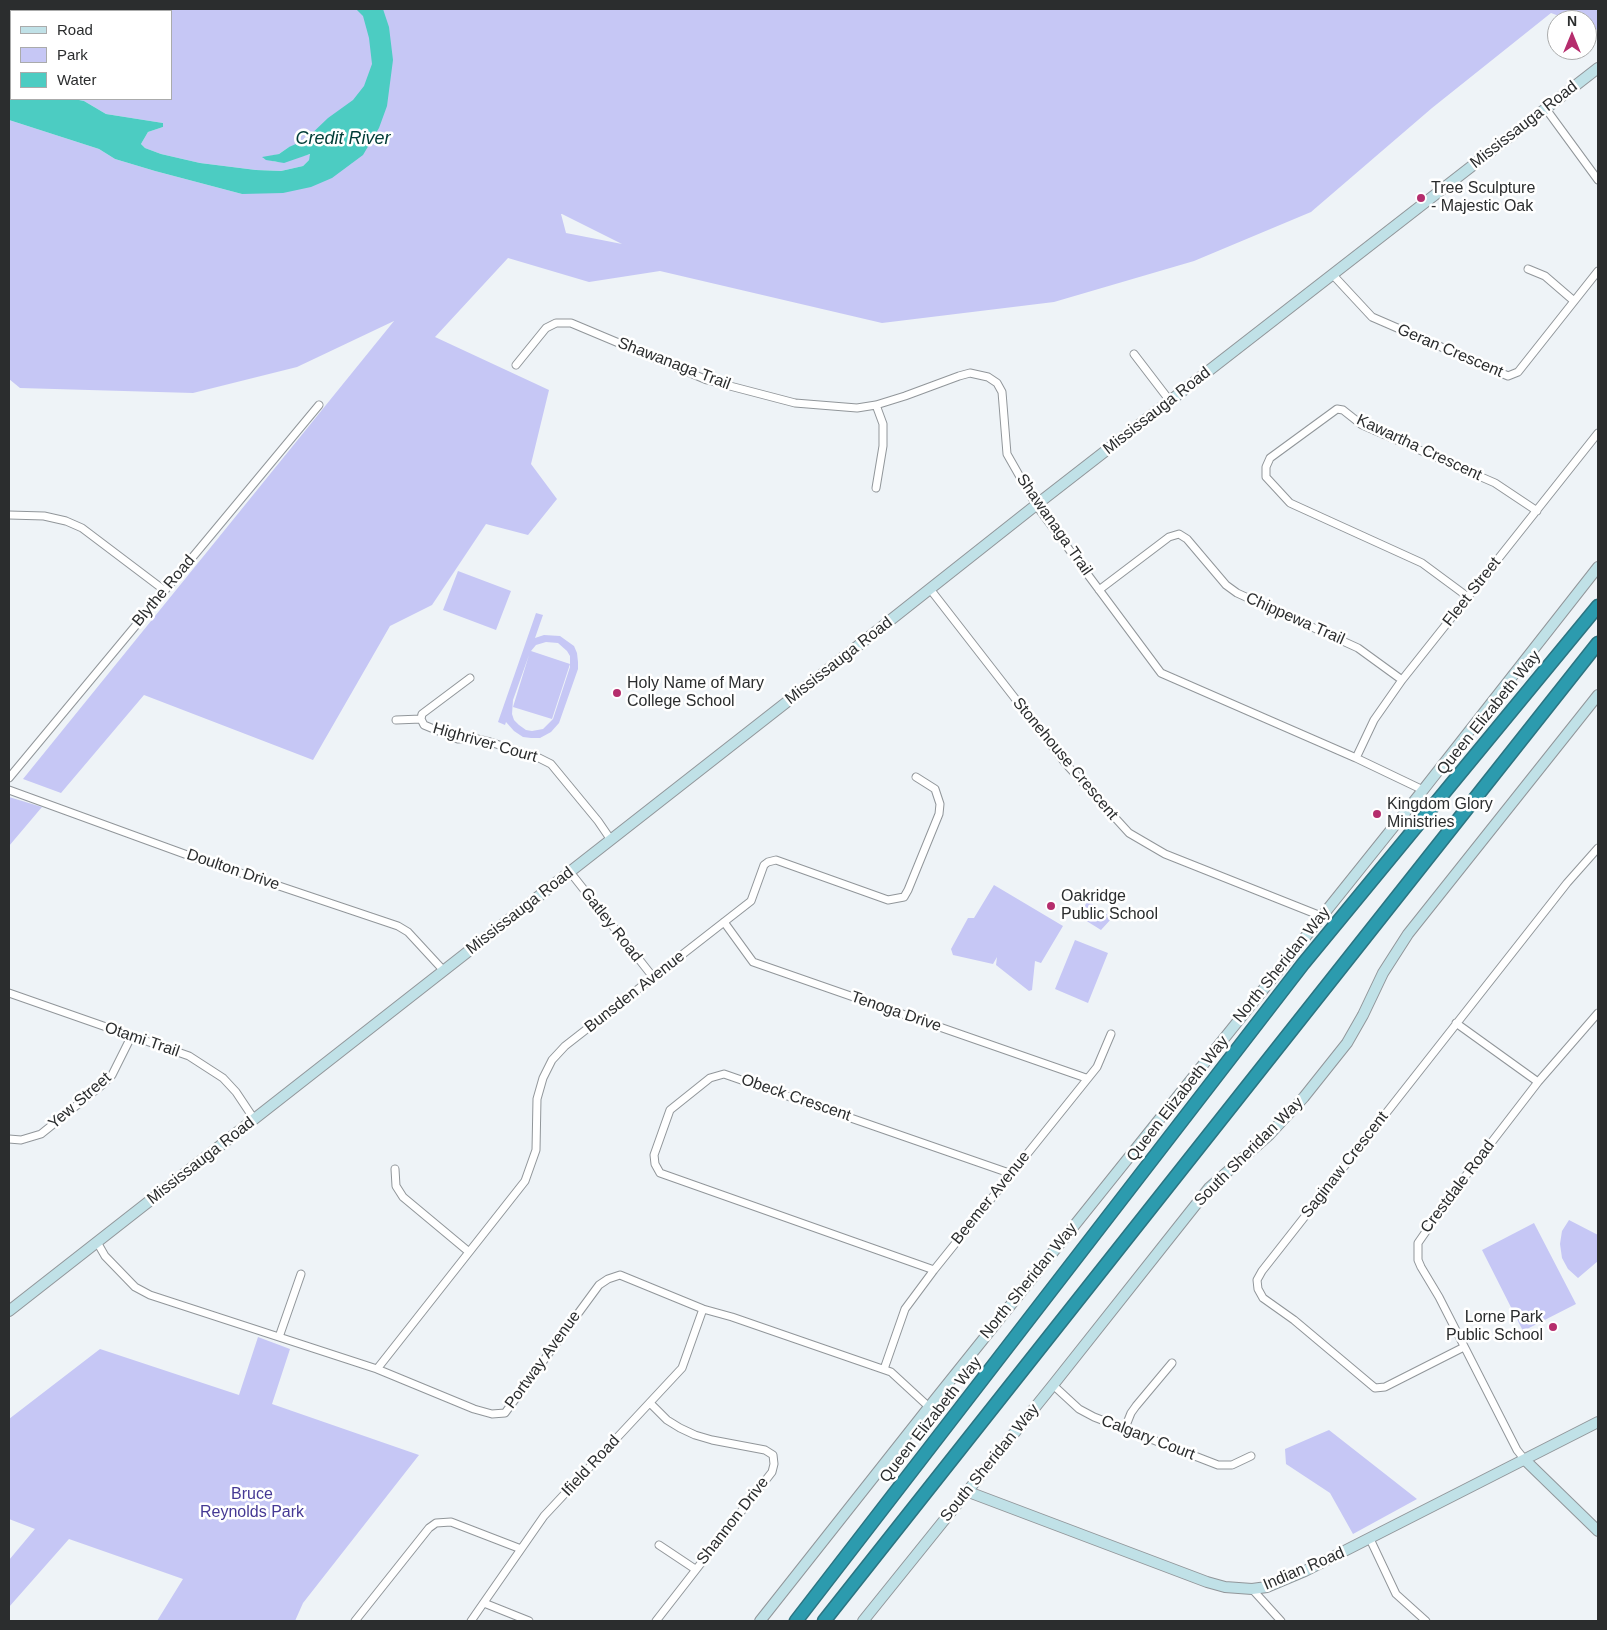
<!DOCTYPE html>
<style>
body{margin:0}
#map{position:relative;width:1607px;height:1630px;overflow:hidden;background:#eef3f7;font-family:Arial,sans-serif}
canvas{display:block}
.frame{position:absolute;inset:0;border:10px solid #2b2d2e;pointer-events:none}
.legend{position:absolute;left:10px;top:10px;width:162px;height:90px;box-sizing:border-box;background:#fff;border:1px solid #aaabab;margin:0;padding:6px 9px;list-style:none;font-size:15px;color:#2b2d2e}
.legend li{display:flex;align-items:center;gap:10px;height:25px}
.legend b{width:25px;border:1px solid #aaabab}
.north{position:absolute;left:1547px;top:10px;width:50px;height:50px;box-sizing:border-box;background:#fff;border:1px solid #aaabab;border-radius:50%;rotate:0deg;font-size:14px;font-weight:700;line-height:20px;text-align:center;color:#2b2d2e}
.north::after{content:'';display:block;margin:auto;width:18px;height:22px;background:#b52d6d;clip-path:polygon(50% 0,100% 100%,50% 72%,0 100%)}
</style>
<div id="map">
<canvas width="1607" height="1630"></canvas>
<div class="frame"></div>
<ul class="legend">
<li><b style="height:6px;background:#c0e1e7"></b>Road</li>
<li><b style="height:14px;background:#c6c7f5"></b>Park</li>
<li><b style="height:14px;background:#4cccc2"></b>Water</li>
</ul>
<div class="north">N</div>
</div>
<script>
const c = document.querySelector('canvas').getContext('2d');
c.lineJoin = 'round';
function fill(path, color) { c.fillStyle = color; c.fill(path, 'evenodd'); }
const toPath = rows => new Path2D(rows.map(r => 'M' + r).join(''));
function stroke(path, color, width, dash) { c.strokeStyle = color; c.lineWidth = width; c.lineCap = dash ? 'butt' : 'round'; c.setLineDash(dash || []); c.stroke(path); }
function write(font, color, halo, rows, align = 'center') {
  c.font = font + ' Arial,sans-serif'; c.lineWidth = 5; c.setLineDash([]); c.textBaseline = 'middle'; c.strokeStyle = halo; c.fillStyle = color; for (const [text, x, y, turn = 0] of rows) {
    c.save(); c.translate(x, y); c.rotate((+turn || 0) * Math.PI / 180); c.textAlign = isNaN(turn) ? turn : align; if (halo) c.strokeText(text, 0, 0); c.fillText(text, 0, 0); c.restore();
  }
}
fill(toPath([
 [9,9,1598,9,1598,30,1587,26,1587,20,1570,20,1551,13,1432,108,1311,212,1194,261,1054,302,882,323,660,271,589,282,508,258,435,337,549,390,531,464,557,499,528,535,486,524,432,605,390,626,313,760,144,695,61,793,23,779,394,321,297,367,193,393,20,388,9,379,9,120,99,149,115,159,155,171,242,194,352,163,289,147,279,154,263,158,276,162,311,154,309,160,303,166,281,171,256,170,200,163,161,154,145,148,141,144,148,132,163,127,163,123,106,114,84,101,74,99,171,99,171,11,11,11,11,87,9,87],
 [561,214,562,214,622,244,566,233],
 [458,571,511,591,496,630,443,610],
 [536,613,543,615,535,638,544,635,560,636,574,646,577,653,578,662,578,669,559,723,551,732,540,738,531,738,523,737,514,731,506,722,505,725,498,722],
 [546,642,558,643,567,651,570,656,570,667,553,719,543,729,532,731,526,730,519,725,514,720,512,714,513,700,529,655,513,707,552,719,570,664,531,651,536,645],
 [9,797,42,807,9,846],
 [994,885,1063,926,1041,963,1035,961,1032,990,1029,991,996,965,997,957,993,964,953,955,951,949,968,918,974,918],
 [1088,901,1112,918,1101,930,1085,920,1084,913,1081,911],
 [1075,940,1108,953,1088,1003,1055,989],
 [1569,1220,1598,1235,1598,1261,1578,1278,1568,1269,1562,1258,1560,1244,1562,1231],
 [1534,1223,1576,1304,1523,1331,1482,1250],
 [258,1337,290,1349,272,1404,419,1455,303,1603,295,1621,157,1621,183,1579,69,1539,9,1607,9,1560,35,1529,9,1519,9,1419,100,1349,239,1395],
 [1329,1430,1417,1499,1353,1534,1330,1493,1286,1464,1285,1449]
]), '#c6c7f5');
fill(toPath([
 [356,9,383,9,389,27,393,60,387,106,379,128,363,155,332,178,311,187,283,193,242,194,155,171,115,159,99,149,9,120,9,87,11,87,11,99,74,99,84,101,106,114,163,123,163,127,148,132,141,144,145,148,161,154,200,163,256,170,281,171,303,166,309,160,310,154,284,163,266,160,262,157,279,154,289,147,305,140,328,118,353,100,364,86,372,64,369,38,363,16]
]), '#4cccc2');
const street = toPath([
 [1546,109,1598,180],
 [1528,269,1545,276,1574,301],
 [1332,274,1372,317,1508,376,1518,372,1598,271],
 [1134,354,1170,401],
 [516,365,546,328,556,323,571,323,707,380,795,403,857,408,876,405,905,396,959,376,970,373,988,377,997,383,1002,392,1007,454,1036,505,1161,673,1356,758,1423,790],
 [876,488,883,446,883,424,876,405],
 [9,515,44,516,66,521,82,528,164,590],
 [930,589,1066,764,1129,833,1165,854,1321,916],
 [1099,590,1169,537,1179,534,1187,539,1226,585,1237,593,1358,648,1402,680],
 [1468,597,1422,563,1290,503,1266,477,1266,467,1270,458,1337,409,1343,410,1362,425,1495,483,1537,511],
 [470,678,422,714,421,719,424,725,458,739,473,738,490,742,539,758,551,764,598,821,611,840],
 [396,720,421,719],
 [1356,758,1374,720,1402,680,1598,433],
 [9,778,319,405],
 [9,790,190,856,398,926,408,932,444,971],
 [570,872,653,977],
 [724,922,753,962,1086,1078],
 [9,993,189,1056,223,1078,236,1092,254,1119],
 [1456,1023,1538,1082],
 [9,1139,21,1140,41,1134,102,1085,112,1075,131,1037],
 [395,1169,396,1186,403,1197,469,1252],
 [97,1242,105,1256,135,1287,150,1295,377,1369,474,1409,492,1414,505,1413,599,1285,608,1279,620,1275,703,1309,732,1317,891,1372,929,1407],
 [934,1270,660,1173,655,1164,654,1155,670,1110,710,1078,724,1074,1012,1174],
 [279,1337,301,1274],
 [1464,1347,1385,1387,1375,1388,1294,1320,1263,1298,1258,1289,1257,1280,1262,1271,1567,883,1598,848],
 [377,1369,525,1181,536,1150,537,1099,543,1078,552,1060,565,1046,751,901,764,865,768,862,776,860,888,900,904,897,908,890,939,814,940,804,935,789,916,777],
 [884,1369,905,1309,934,1270,1097,1067,1111,1034],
 [1053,1385,1079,1409,1094,1417,1218,1465,1232,1465,1251,1456],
 [650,1403,667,1420,680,1428,695,1435,712,1440,765,1450,773,1455,774,1464,772,1472,656,1621],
 [1125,1428,1131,1413,1136,1406,1172,1363],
 [1525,1460,1517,1450,1439,1297,1421,1267,1418,1260,1418,1243,1454,1191,1538,1082,1598,1013],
 [1370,1539,1396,1594,1426,1621],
 [659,1545,695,1569],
 [1252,1589,1281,1621],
 [484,1603,529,1621],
 [355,1621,429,1528,436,1523,451,1522,521,1549],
 [471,1621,544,1516,682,1368,703,1309]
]);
const secondary = toPath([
 [9,1311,797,694,1036,505,1598,68],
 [1525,1460,1598,1531],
 [966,1491,1207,1582,1225,1587,1252,1589,1267,1587,1305,1571,1598,1422],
 [760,1621,929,1407,1423,790,1598,567],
 [863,1621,1053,1385,1209,1188,1269,1135,1304,1097,1347,1043,1363,1015,1383,973,1408,934,1598,695]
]);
const highway = toPath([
 [796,1621,1303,964,1598,606],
 [824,1621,1598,643]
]);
stroke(street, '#91969a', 9);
stroke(secondary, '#91969a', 12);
stroke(highway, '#2c7481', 15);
stroke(street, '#fff', 7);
stroke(secondary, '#c0e1e7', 10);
stroke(highway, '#2c9bae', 12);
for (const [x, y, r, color] of [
 [1421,198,5,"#b52d6d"],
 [617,693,5,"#b52d6d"],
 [1377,814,5,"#b52d6d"],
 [1051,906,5,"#b52d6d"],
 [1553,1327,5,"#b52d6d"]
]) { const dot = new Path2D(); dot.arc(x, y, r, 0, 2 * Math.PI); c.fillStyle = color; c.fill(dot); stroke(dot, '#fff', 2); }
write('16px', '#2b2d2e', '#fff', [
 ["Mississauga Road",1524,125,-38],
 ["Geran Crescent",1450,351,23],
 ["Shawanaga Trail",674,364,21],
 ["Mississauga Road",1157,411,-38],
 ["Kawartha Crescent",1419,448,25],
 ["Shawanaga Trail",1054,525,55],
 ["Blythe Road",164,591,-50],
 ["Fleet Street",1472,592,-52],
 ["Chippewa Trail",1295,619,24],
 ["Mississauga Road",839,661,-38],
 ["Queen Elizabeth Way",1489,713,-51],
 ["Highriver Court",485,743,16],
 ["Stonehouse Crescent",1065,759,50],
 ["Doulton Drive",233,870,19],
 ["Mississauga Road",520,911,-38],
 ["Gatley Road",611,925,52],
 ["North Sheridan Way",1282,965,-51],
 ["Bunsden Avenue",635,992,-38],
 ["Tenoga Drive",896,1012,19],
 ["Otami Trail",142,1040,19],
 ["Obeck Crescent",796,1098,19],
 ["Queen Elizabeth Way",1178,1099,-52],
 ["Yew Street",80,1101,-41],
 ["South Sheridan Way",1249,1152,-45],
 ["Mississauga Road",201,1161,-38],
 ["Saginaw Crescent",1345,1165,-52],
 ["Crestdale Road",1458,1187,-53],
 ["Beemer Avenue",991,1198,-51],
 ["North Sheridan Way",1029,1281,-51],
 ["Portway Avenue",543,1360,-54],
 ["Queen Elizabeth Way",931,1420,-52],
 ["Calgary Court",1148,1438,21],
 ["South Sheridan Way",990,1463,-51],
 ["Ifield Road",591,1466,-47],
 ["Shannon Drive",733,1521,-52],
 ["Indian Road",1304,1569,-23]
]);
write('16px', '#2b2d2e', '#fff', [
 ["Tree Sculpture",1431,189],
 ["- Majestic Oak",1431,207],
 ["Holy Name of Mary",627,684],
 ["College School",627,702],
 ["Kingdom Glory",1387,805],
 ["Ministries",1387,823],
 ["Oakridge",1061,897],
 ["Public School",1061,915],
 ["Lorne Park",1543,1318,"right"],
 ["Public School",1543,1336,"right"]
], 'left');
write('16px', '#453994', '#fff', [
 ["Bruce",252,1495],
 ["Reynolds Park",252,1513]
]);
write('italic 18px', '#003d38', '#fff', [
 ["Credit River",343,139]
]);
</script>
